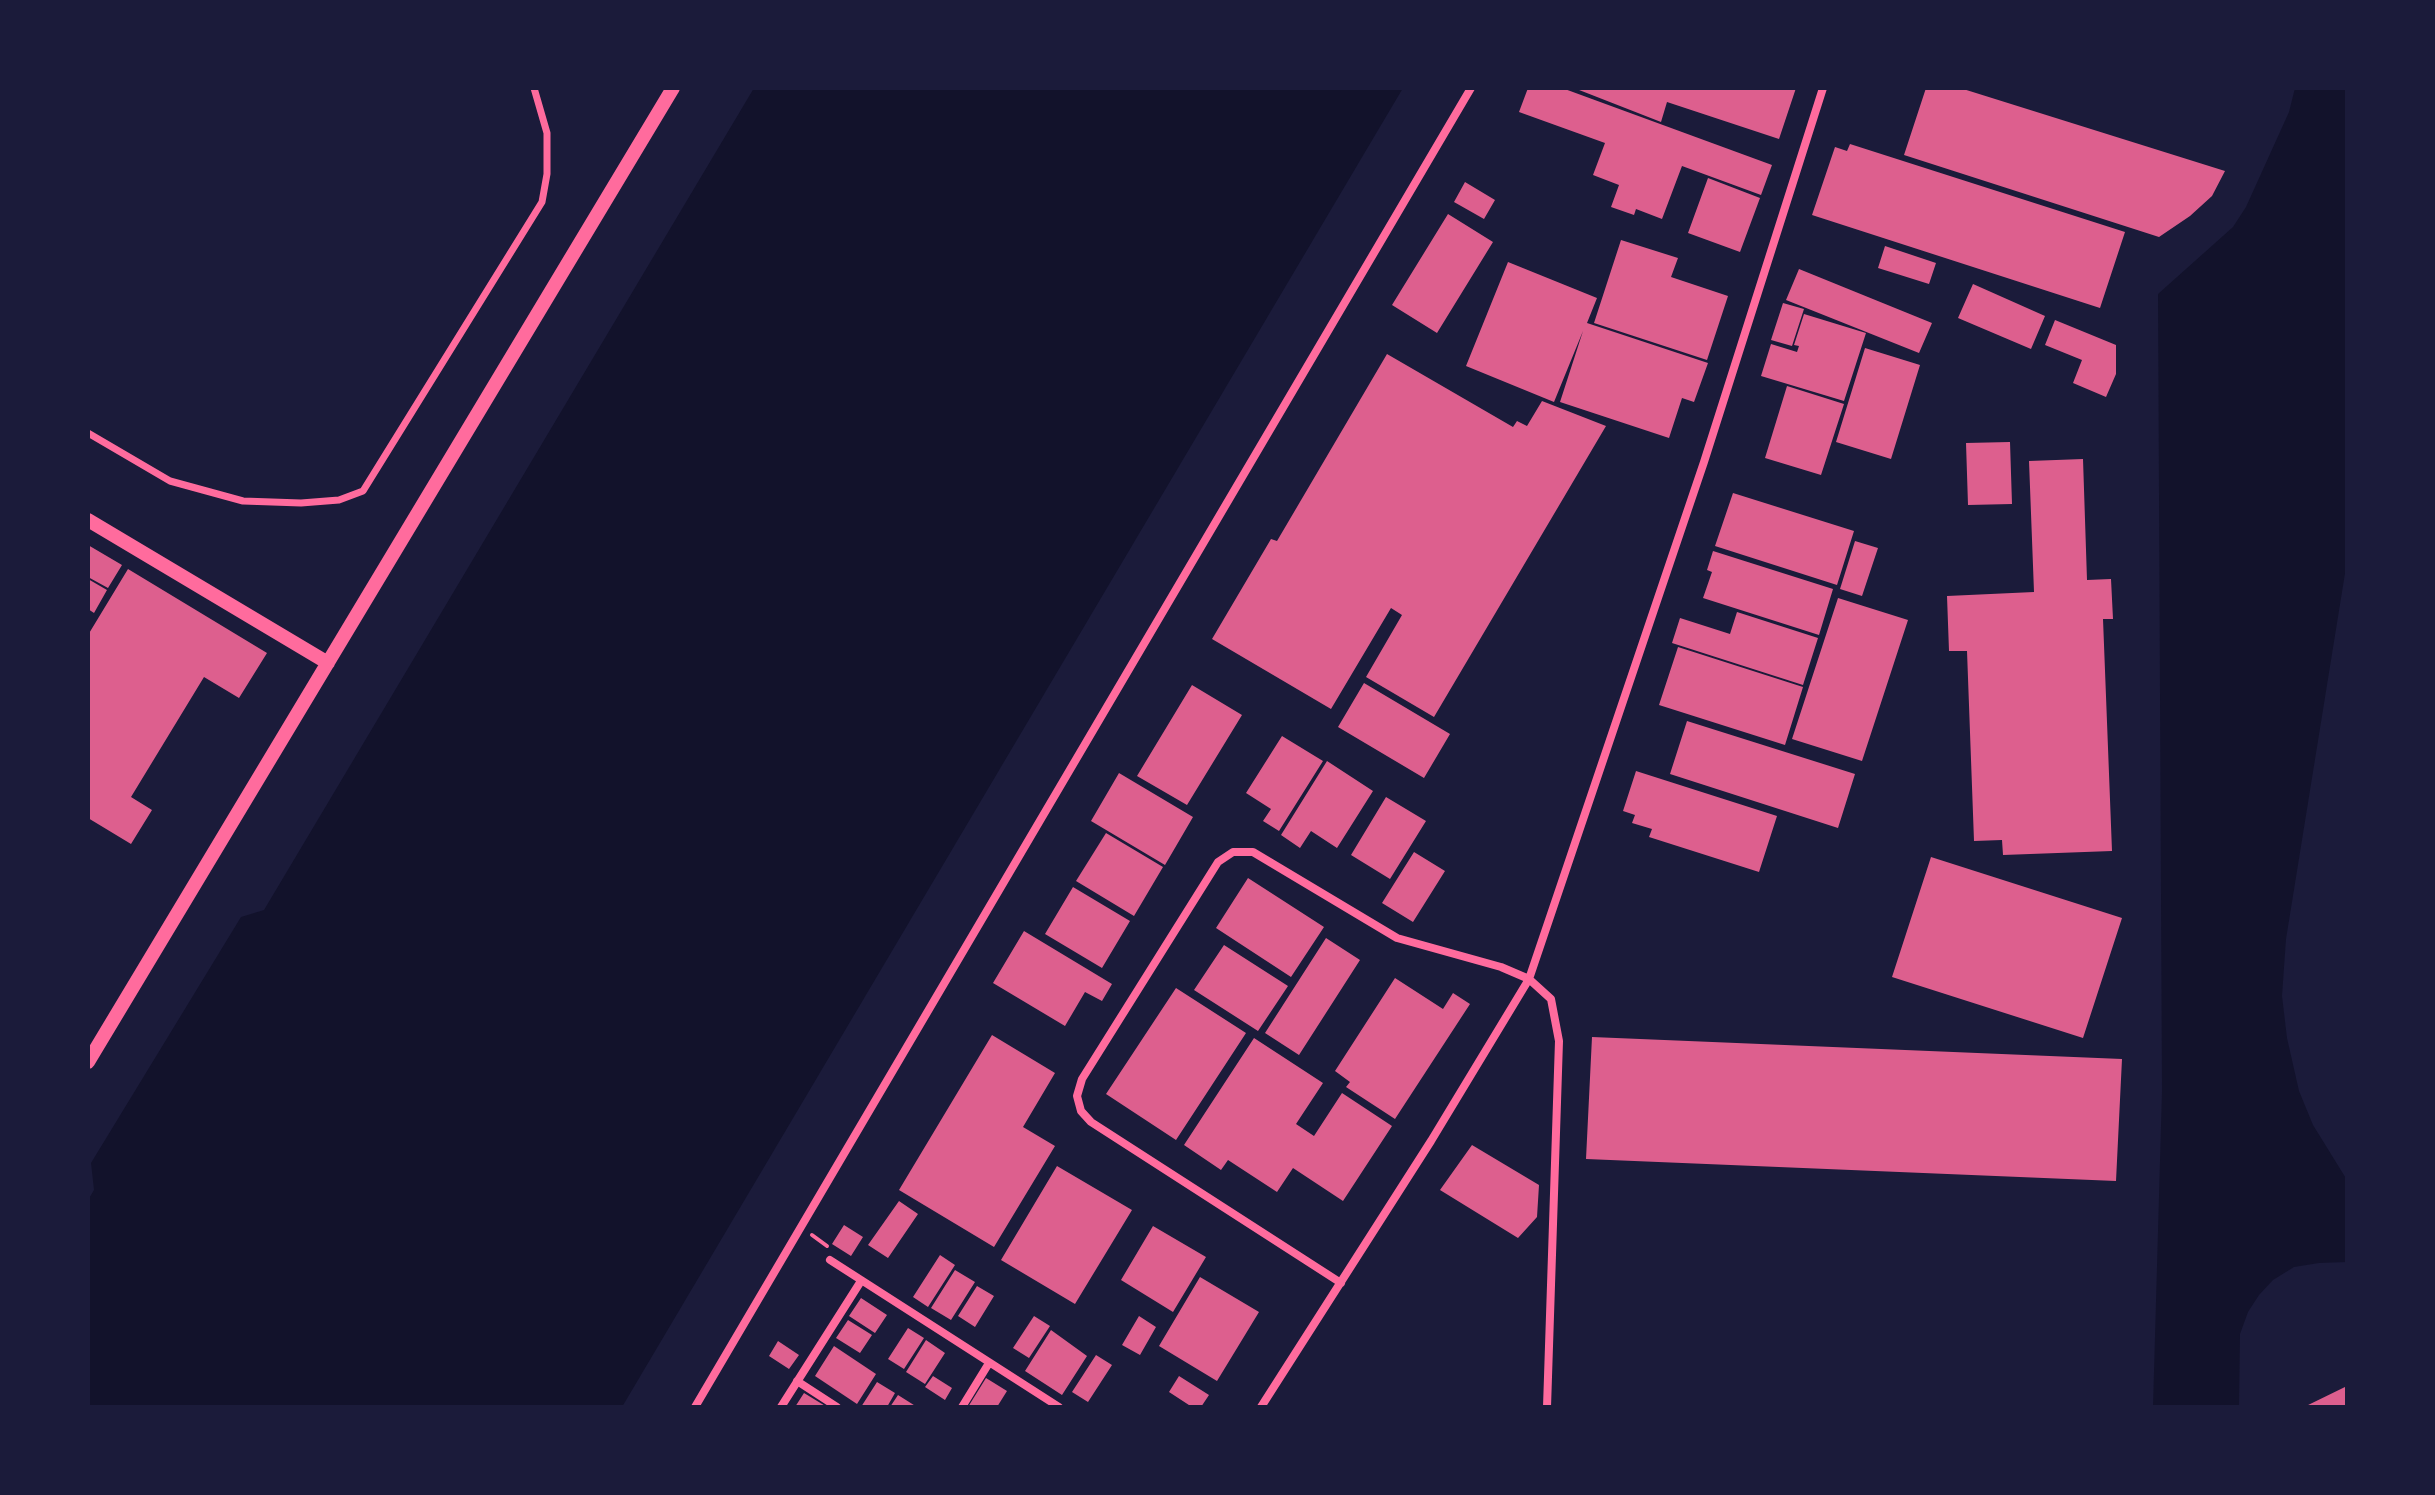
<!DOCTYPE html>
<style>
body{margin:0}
#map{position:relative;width:2435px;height:1495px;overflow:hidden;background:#1b1b3a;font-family:Lora,serif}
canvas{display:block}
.frame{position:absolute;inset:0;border:90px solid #1b1b3a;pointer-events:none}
</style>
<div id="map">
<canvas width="2435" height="1495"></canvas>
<div class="frame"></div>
</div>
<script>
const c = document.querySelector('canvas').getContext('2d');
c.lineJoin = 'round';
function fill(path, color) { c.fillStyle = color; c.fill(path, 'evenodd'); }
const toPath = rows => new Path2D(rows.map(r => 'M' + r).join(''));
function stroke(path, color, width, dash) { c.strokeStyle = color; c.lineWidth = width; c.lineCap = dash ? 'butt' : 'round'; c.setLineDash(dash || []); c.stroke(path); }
fill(toPath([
 [754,88,1403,88,622,1407,88,1407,88,1200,94,1190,91,1163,241,917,264,910],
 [2295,88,2347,88,2347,561,2286,939,2282,996,2287,1038,2299,1091,2313,1125,2347,1180,2347,1262,2319,1263,2294,1267,2273,1280,2259,1295,2248,1312,2240,1334,2239,1407,2153,1407,2162,1091,2158,294,2233,227,2246,207,2289,112]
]), '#12122b');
fill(toPath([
 [1528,88,1562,88,1772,165,1761,195,1682,166,1662,219,1636,209,1634,215,1611,207,1619,185,1593,175,1605,143,1519,112],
 [1574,88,1796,88,1779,139,1667,102,1661,122],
 [1926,88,1960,88,2225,171,2212,196,2190,216,2159,237,1904,155],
 [1850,144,2125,232,2100,308,1812,215,1835,147,1847,151],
 [1708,178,1760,198,1740,252,1688,233],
 [1465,182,1495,200,1484,219,1454,202],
 [1448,214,1493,242,1437,333,1392,305],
 [1621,240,1678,258,1671,277,1728,296,1707,360,1594,323],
 [1885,246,1936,263,1929,284,1878,268],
 [1508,262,1597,298,1587,323,1708,363,1694,402,1682,398,1669,438,1560,402,1583,331,1554,402,1466,366],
 [1799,269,1932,323,1919,353,1786,300],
 [1973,284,2045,316,2031,349,1958,318],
 [1783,303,1804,309,1792,346,1771,340],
 [1804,314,1866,333,1844,401,1761,376,1771,344,1797,352,1799,346,1794,345],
 [2055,320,2116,345,2116,374,2106,397,2073,383,2082,360,2045,345],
 [1865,348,1920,365,1891,459,1836,442],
 [1387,354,1513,427,1517,421,1527,426,1542,401,1606,426,1434,717,1366,677,1402,615,1391,608,1331,709,1212,639,1271,539,1277,541],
 [1787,386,1844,404,1821,475,1765,458],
 [2010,442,2012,504,1968,505,1966,443],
 [2083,459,2087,580,2111,579,2113,619,2103,619,2112,851,2003,855,2002,840,1974,841,1967,651,1949,651,1947,596,2034,592,2029,461],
 [1733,493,1854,531,1837,585,1715,546],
 [1855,541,1878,548,1862,596,1840,589],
 [88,545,122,565,108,588,88,577],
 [1713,551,1833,589,1819,635,1703,598,1712,572,1707,570],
 [128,569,267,653,239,698,204,677,131,797,152,810,131,844,88,818,88,635],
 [88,579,107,590,94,613,88,609],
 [1838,598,1908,620,1862,761,1792,739],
 [1737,612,1818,638,1803,685,1672,643,1680,618,1730,634],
 [1678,647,1803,687,1785,745,1659,705],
 [1364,683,1450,734,1424,778,1338,727],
 [1192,685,1242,715,1187,805,1137,776],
 [1687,721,1855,774,1838,828,1670,774],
 [1282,736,1323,761,1279,831,1263,821,1271,809,1246,793],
 [1327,761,1373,791,1337,848,1311,831,1300,848,1281,835],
 [1636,771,1777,816,1759,872,1649,837,1652,829,1632,823,1635,815,1623,811],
 [1119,773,1193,817,1165,865,1091,821],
 [1386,797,1426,821,1390,879,1351,855],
 [1106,833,1163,867,1134,916,1076,881],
 [1414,852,1445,871,1413,922,1382,903],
 [1931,857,2122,918,2083,1038,1892,977],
 [1248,878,1324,927,1291,977,1216,928],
 [1073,887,1130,921,1102,968,1045,934],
 [1024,931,1112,984,1102,1001,1085,992,1065,1026,993,983],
 [1326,938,1360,960,1299,1055,1265,1033],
 [1224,945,1288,986,1258,1031,1194,990],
 [1395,978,1443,1009,1453,993,1470,1004,1395,1119,1346,1087,1350,1082,1335,1071],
 [1176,988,1246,1033,1176,1140,1106,1094],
 [992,1035,1055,1073,1023,1127,1055,1146,994,1247,899,1190],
 [1592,1037,2122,1059,2116,1181,1586,1159],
 [1254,1038,1323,1083,1296,1124,1314,1136,1342,1093,1392,1126,1343,1201,1293,1168,1277,1192,1228,1160,1221,1170,1184,1145],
 [1472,1145,1539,1185,1537,1217,1518,1238,1440,1190],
 [1057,1166,1132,1210,1075,1304,1001,1260],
 [899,1201,918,1214,888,1258,868,1245],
 [844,1225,863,1237,851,1256,832,1244],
 [1153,1226,1206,1257,1173,1312,1121,1280],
 [940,1255,955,1265,928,1307,913,1297],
 [955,1270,975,1282,951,1320,931,1308],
 [1200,1277,1259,1312,1217,1381,1159,1346],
 [977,1286,994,1296,975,1327,958,1316],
 [861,1298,887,1315,875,1333,849,1316],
 [1034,1316,1050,1326,1029,1358,1013,1348],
 [1139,1316,1156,1327,1140,1355,1122,1345],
 [848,1320,872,1335,860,1353,836,1338],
 [908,1328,924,1338,904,1369,888,1359],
 [1051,1330,1087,1356,1062,1395,1025,1371],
 [926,1340,945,1353,925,1384,906,1372],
 [778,1341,799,1355,789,1369,769,1356],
 [834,1346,876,1374,857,1404,815,1376],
 [1096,1355,1112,1365,1088,1402,1072,1392],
 [933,1376,952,1388,945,1400,925,1387],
 [1179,1376,1209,1395,1201,1407,1192,1407,1169,1392],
 [986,1378,1007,1391,997,1407,968,1407],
 [877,1382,895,1393,887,1407,861,1407],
 [2347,1386,2347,1407,2304,1407],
 [804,1393,827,1407,795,1407],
 [898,1395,917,1407,890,1407]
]), '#dd5f8e');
stroke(toPath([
 [812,1235,827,1246]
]), '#ff6b9d', 4);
stroke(toPath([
 [88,433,170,481,243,501,301,503,339,500,363,491,542,202,547,174,547,133,534,88]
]), '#ff6b9d', 7);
stroke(toPath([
 [830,1260,1059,1407],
 [1341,1283,1091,1122,1081,1111,1077,1096,1082,1079,1218,862,1233,852,1253,852,1397,938,1501,967,1529,979,1551,999,1559,1041,1547,1407],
 [797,1381,837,1407],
 [695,1407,1471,88],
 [781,1407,861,1281],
 [962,1407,989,1363],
 [1261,1407,1431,1141,1529,979,1704,462,1823,88]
]), '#ff6b9d', 8);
stroke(toPath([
 [88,520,328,663],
 [88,1062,673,88]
]), '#ff6b9d', 14);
</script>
